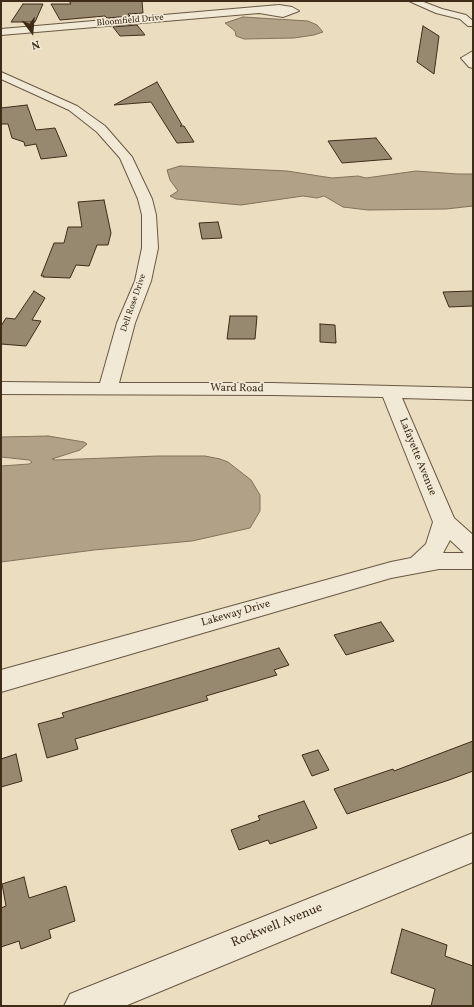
<!DOCTYPE html>
<style>
body{margin:0}
#map{position:relative;width:474px;height:1007px;overflow:hidden;background:#eaddc0;font-family:Vollkorn,serif}
canvas{display:block}
.frame{position:absolute;inset:0;border:2px solid #3e2c19;pointer-events:none}
.north{position:absolute;left:12px;top:12px;width:40px;height:40px;-webkit-text-stroke:3px #f1e9d6;paint-order:stroke;rotate:164deg;font-size:11px;font-weight:700;line-height:16px;text-align:center;color:#3e2c19}
.north::after{content:'';display:block;margin:auto;width:14px;height:18px;background:#3e2c19;clip-path:polygon(50% 0,100% 100%,50% 72%,0 100%)}
</style>
<div id="map">
<canvas width="474" height="1007"></canvas>
<div class="frame"></div>
<div class="north">N</div>
</div>
<script>
const c = document.querySelector('canvas').getContext('2d');
c.lineJoin = 'round';
function fill(path, color) { c.fillStyle = color; c.fill(path, 'evenodd'); }
const toPath = rows => new Path2D(rows.map(r => 'M' + r).join(''));
function stroke(path, color, width, dash) { c.strokeStyle = color; c.lineWidth = width; c.lineCap = dash ? 'butt' : 'round'; c.setLineDash(dash || []); c.stroke(path); }
function write(font, color, halo, rows, align = 'center') {
  c.font = font + ' Vollkorn,serif'; c.lineWidth = 3.5; c.setLineDash([]); c.textBaseline = 'middle'; c.strokeStyle = halo; c.fillStyle = color; for (const [text, x, y, turn = 0] of rows) {
    c.save(); c.translate(x, y); c.rotate((+turn || 0) * Math.PI / 180); c.textAlign = isNaN(turn) ? turn : align; if (halo) c.strokeText(text, 0, 0); c.fillText(text, 0, 0); c.restore();
  }
}
const water = toPath([
 [243,17,308,21,317,25,323,32,314,35,294,38,244,39,236,36,235,31,225,23,243,17],
 [180,166,287,171,332,178,358,176,366,178,416,171,458,174,473,174,473,206,446,209,368,210,343,207,324,196,317,198,303,196,241,205,176,199,170,196,178,191,170,180,167,170,180,166],
 [48,436,84,442,87,444,80,450,52,459,55,460,158,456,205,456,220,459,228,462,251,480,260,495,260,511,250,528,192,541,94,550,1,562,1,466,29,464,32,462,29,460,1,457,1,437,48,436]
]);
fill(water, '#b0a187');
stroke(water, '#82725b', 1);
const building = toPath([
 [69,1,142,1,143,13,128,14,130,16,107,18,105,16,60,20,51,4,71,4,69,1],
 [23,4,43,4,35,22,11,22,23,4],
 [137,25,145,35,120,36,113,27,137,25],
 [423,26,439,36,434,74,417,62,423,26],
 [157,82,182,125,180,126,184,126,194,142,177,143,151,102,114,105,157,82],
 [27,105,36,130,55,128,67,156,41,159,36,144,25,146,24,142,12,138,8,124,1,124,1,108,27,105],
 [376,138,392,159,342,163,328,141,376,138],
 [104,200,111,233,108,245,97,245,89,266,76,265,70,278,43,277,44,276,41,276,54,243,64,243,68,227,82,227,78,202,104,200],
 [218,222,222,238,202,239,199,223,218,222],
 [34,291,45,298,32,320,41,321,26,346,1,344,1,326,6,318,15,319,34,291],
 [473,291,473,306,449,307,443,292,473,291],
 [230,316,257,316,255,339,227,339,230,316],
 [320,324,335,325,336,343,320,342,320,324],
 [381,622,394,641,346,655,334,635,381,622],
 [279,648,289,665,274,670,277,675,206,696,208,700,75,739,78,749,47,758,38,724,64,717,62,713,279,648],
 [473,741,473,771,449,780,347,814,334,789,393,769,394,771,473,741],
 [318,750,329,770,312,776,302,755,318,750],
 [16,754,22,781,1,787,1,759,16,754],
 [304,801,317,828,270,844,268,840,239,850,231,830,260,820,258,816,304,801],
 [24,877,29,898,66,886,75,921,49,930,51,938,21,949,19,941,1,947,1,908,6,906,2,884,24,877],
 [402,929,447,945,445,956,473,966,473,1006,431,1006,435,989,391,973,402,929]
]);
fill(building, '#978870');
stroke(building, '#3e2c19', 1);
const minor = toPath([
 [409,1,421,1,442,9,466,15,473,21,473,26,468,26,460,19,436,13,409,1],
 [279,5,292,7,299,11,283,17,259,13,1,35,1,29,279,5],
 [473,51,472,59,473,68,469,67,461,58,473,51],
 [1,72,77,106,105,126,132,157,152,199,156,215,158,248,151,281,135,323,119,383,272,383,473,388,473,400,402,398,454,518,473,535,473,569,439,569,391,578,1,692,1,670,391,562,411,558,426,544,433,522,383,397,272,395,1,394,1,382,100,383,117,323,135,281,142,248,142,215,138,199,120,158,97,132,69,110,1,79,1,72],
 [450,540,464,553,443,553,450,540],
 [473,833,473,862,125,1006,64,1006,70,994,473,833]
]);
stroke(minor, '#695843', 2);
fill(minor, '#f1e9d6');
write('9px', '#3e2c19', '#f1e9d6', [
 ["Bloomfield Drive",130,21,-5],
 ["Dell Rose Drive",134,303,-71]
]);
write('11px', '#3e2c19', '#f1e9d6', [
 ["Ward Road",237,389,1],
 ["Lafayette Avenue",417,457,68],
 ["Lakeway Drive",236,614,-16]
]);
write('13px', '#3e2c19', '#f1e9d6', [
 ["Rockwell Avenue",277,926,-22]
]);
</script>
